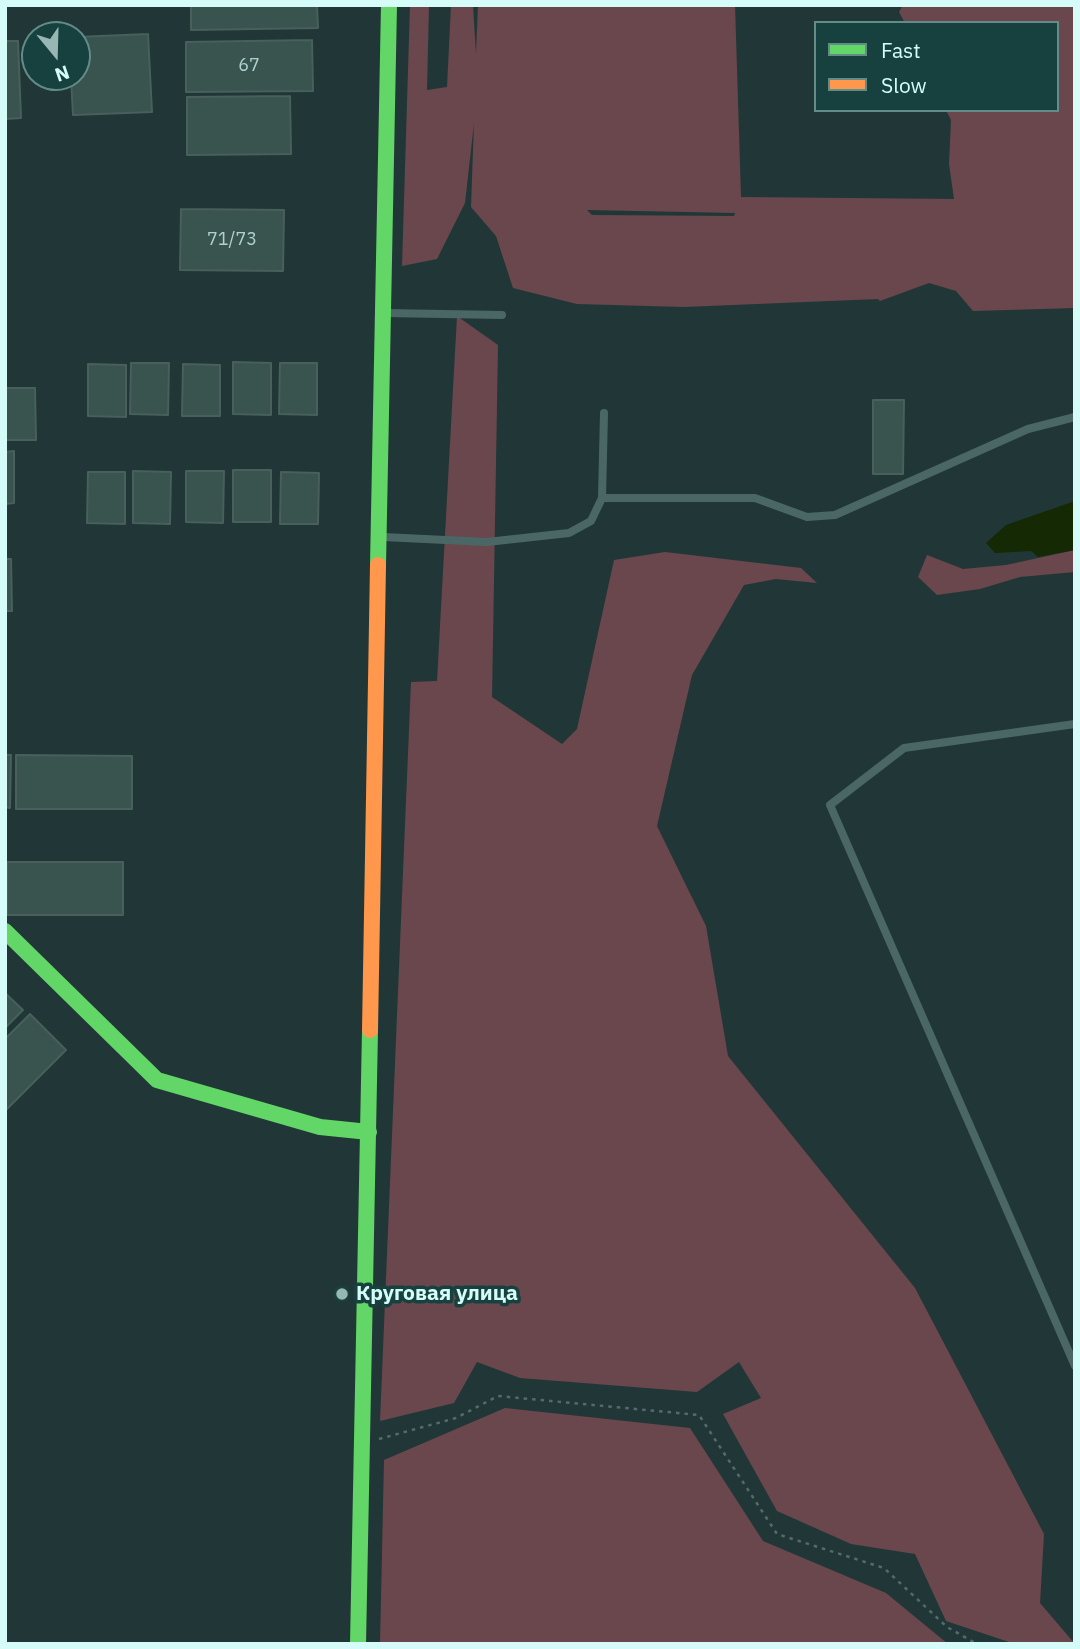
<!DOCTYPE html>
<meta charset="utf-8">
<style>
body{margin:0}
#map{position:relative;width:1080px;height:1649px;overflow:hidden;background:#213737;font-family:"IBM Plex Sans",sans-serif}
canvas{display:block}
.frame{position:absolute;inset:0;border:7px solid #d6fcf9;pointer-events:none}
.legend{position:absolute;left:814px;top:21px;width:245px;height:91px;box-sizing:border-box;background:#17413f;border:2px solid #638c89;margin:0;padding:9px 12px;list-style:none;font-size:21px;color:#d6fcf9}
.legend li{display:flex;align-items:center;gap:14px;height:35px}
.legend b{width:35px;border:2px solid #638c89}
.north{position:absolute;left:21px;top:21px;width:70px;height:70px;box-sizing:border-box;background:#17413f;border:2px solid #638c89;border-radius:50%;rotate:161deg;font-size:19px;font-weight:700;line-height:28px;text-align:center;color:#d6fcf9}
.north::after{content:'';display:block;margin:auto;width:24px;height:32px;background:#97b7b5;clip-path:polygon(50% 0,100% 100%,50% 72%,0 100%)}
</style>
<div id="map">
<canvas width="1080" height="1649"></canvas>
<div class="frame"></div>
<ul class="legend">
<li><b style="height:9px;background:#63d668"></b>Fast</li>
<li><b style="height:9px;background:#ff974d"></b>Slow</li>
</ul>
<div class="north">N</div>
</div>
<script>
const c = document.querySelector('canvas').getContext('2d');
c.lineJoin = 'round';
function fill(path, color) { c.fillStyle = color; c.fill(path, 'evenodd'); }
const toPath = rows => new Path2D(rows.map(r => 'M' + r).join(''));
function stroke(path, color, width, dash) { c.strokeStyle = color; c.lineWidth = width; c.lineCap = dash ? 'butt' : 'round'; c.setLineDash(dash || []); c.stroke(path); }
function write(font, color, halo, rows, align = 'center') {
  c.font = font + ' "IBM Plex Sans",sans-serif'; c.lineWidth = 7; c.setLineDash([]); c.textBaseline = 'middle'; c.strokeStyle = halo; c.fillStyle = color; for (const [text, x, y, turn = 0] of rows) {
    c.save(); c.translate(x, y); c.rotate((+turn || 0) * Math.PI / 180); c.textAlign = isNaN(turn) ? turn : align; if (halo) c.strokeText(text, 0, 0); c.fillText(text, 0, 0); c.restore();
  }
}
fill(toPath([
 [410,5,429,5,427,90,447,87,451,5,473,5,476,54,478,5,735,5,741,197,954,199,949,164,951,120,946,110,1057,110,1057,23,905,23,899,12,903,5,1075,5,1075,308,973,311,956,291,929,283,880,301,878,299,684,307,577,304,513,288,496,236,471,207,474,123,465,203,437,259,402,266],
 [587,210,735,213,734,216,592,215],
 [457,316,498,345,492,697,562,744,577,729,614,560,665,552,801,568,817,583,776,579,744,585,692,675,657,826,706,926,728,1056,915,1288,1044,1534,1040,1603,1075,1644,1015,1644,946,1621,915,1554,851,1544,777,1511,723,1414,761,1398,739,1362,697,1392,520,1378,477,1362,454,1403,380,1421,411,682,437,681],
 [1075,550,1075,572,1020,577,980,589,937,595,918,577,927,555,963,569,1006,565],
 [505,1408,690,1428,763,1541,886,1593,948,1644,380,1644,384,1460]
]), '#6a474c');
fill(toPath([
 [1075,501,1075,550,1038,557,1031,551,995,553,986,543,1006,525]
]), '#152905');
const building = toPath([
 [191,5,317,5,318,28,191,30,191,5],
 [148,34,152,112,73,115,71,77,77,77,77,37,148,34],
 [312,40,313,91,186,92,186,42,312,40],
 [5,41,18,41,21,118,5,119,5,41],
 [290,96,291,154,187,155,187,97,290,96],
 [181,209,284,210,283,271,180,270,181,209],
 [233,362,271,363,271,415,233,414,233,362],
 [131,363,169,363,168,415,130,414,131,363],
 [280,363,317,363,317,415,279,414,280,363],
 [88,364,126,365,126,417,88,416,88,364],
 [183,364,220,365,220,416,182,416,183,364],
 [5,388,35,388,36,440,5,440,5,388],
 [873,400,904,400,903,474,873,474,873,400],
 [14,451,14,503,5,504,5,452,14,451],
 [233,470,271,470,271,522,233,522,233,470],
 [133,471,171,472,170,524,133,523,133,471],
 [186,471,224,471,223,523,186,522,186,471],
 [88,472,125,472,125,524,87,523,88,472],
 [281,472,319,473,318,524,280,524,281,472],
 [5,559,11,559,12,611,5,611,5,559],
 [5,755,11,755,10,808,5,807,5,755],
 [16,755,132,756,132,809,16,809,16,755],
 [7,862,123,862,123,915,7,915,7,862],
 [5,993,23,1010,5,1028,5,993],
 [30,1014,66,1050,5,1111,5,1039,30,1014]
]);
fill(building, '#39534f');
stroke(building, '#485f5b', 2);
stroke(toPath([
 [379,1439,456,1418,498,1396,699,1415,777,1534,884,1568,947,1627,977,1644]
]), '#536b6a', 2.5, [3.5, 5]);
stroke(toPath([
 [385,313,502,315],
 [602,498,755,498,807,517,835,515,1028,429,1075,417],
 [383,537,487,542,569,533,591,521,602,498,604,413],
 [1075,724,904,748,830,805,1075,1366]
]), '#4a6766', 8);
stroke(toPath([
 [378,565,389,5],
 [5,931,157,1080,320,1127,369,1132],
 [358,1644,370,1030]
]), '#63d668', 16);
stroke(toPath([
 [370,1030,378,565]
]), '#ff974d', 16);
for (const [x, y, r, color] of [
 [342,1294,7,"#97b7b5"]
]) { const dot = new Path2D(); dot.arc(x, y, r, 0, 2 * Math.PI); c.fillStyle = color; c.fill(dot); stroke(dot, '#17413f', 2.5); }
write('18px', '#afd2ce', null, [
 ["67",249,66],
 ["71/73",232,240]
]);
write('bold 21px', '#d6fcf9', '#17413f', [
 ["Круговая улица",356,1294]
], 'left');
</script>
